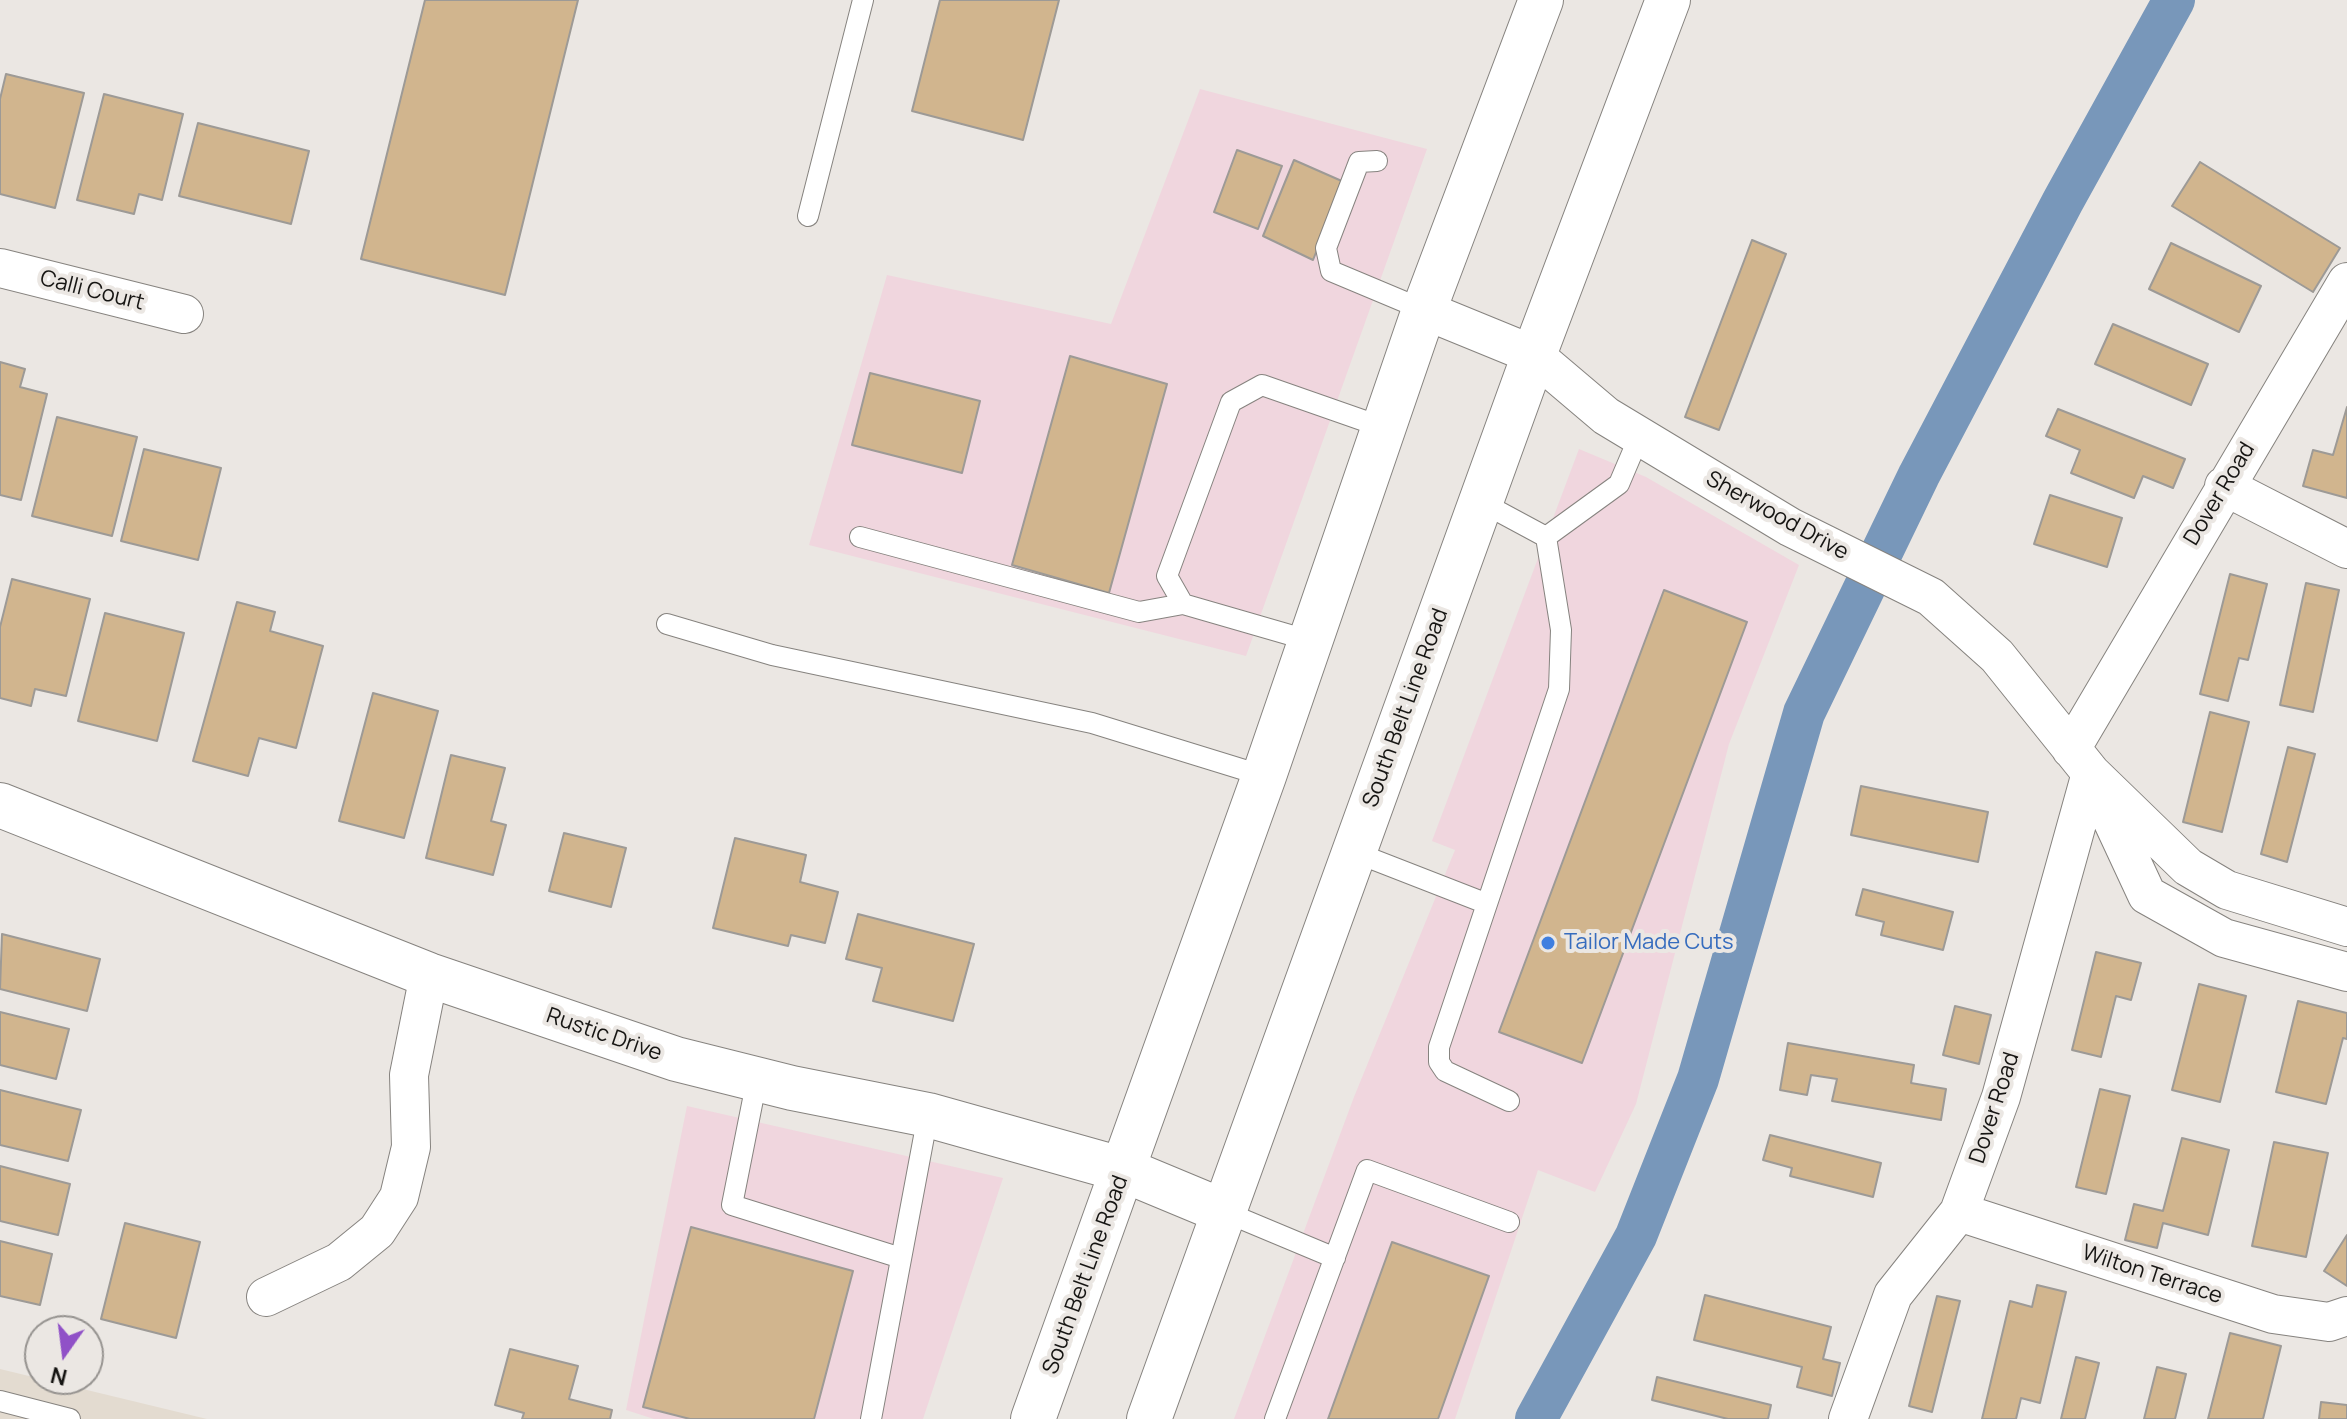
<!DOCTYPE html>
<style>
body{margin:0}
#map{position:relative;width:2347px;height:1419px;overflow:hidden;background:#ebe7e3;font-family:Manrope,sans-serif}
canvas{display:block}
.north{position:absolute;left:24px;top:1315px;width:80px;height:80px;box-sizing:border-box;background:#ebe7e3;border:2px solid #969390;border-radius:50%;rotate:194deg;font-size:22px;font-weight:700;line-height:32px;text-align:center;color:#161513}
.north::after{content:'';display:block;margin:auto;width:28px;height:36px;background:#9051c7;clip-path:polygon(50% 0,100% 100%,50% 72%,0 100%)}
</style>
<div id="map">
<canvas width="2347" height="1419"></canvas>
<div class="north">N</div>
</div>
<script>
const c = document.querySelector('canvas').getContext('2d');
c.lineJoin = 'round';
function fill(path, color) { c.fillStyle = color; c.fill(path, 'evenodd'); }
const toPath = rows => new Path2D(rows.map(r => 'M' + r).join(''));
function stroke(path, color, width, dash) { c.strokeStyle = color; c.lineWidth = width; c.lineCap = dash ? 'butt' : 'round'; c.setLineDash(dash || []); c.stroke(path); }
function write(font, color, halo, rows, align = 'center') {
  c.font = font + ' Manrope,sans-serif'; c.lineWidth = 8; c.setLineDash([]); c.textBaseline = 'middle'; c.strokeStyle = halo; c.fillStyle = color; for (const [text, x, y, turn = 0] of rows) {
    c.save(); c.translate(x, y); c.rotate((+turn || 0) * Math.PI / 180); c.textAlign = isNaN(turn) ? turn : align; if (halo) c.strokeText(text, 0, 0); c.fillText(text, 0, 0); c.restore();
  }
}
fill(toPath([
 [1200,89,1427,149,1246,656,809,545,887,275,1111,324],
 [1579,449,1646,477,1799,565,1729,744,1636,1104,1595,1192,1538,1170,1455,1419,1234,1419,1354,1097,1455,850,1432,841],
 [687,1106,1003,1178,923,1419,654,1419,626,1410]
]), '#f0d6de');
fill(toPath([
 [0,1369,207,1419,0,1419]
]), '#e3dbd0');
stroke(toPath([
 [1536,1419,1636,1236,1698,1079,1804,713,1919,475,2063,201,2174,0]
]), '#7897ba', 42);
const building = toPath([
 [425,0,578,0,505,295,361,259,425,0],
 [940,0,1059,0,1023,140,912,111,940,0],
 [6,74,84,93,55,208,0,194,0,99,6,74],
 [104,94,183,114,162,200,139,194,134,214,77,200,104,94],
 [198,123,309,151,291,224,179,196,198,123],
 [1237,150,1282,166,1258,229,1214,212,1237,150],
 [1294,160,1344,182,1313,260,1263,236,1294,160],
 [2200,162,2340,248,2313,292,2172,206,2200,162],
 [1752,240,1786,254,1719,430,1685,417,1752,240],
 [2171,243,2261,286,2239,332,2149,289,2171,243],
 [2113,324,2208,364,2191,405,2095,364,2113,324],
 [1070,356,1167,384,1109,593,1012,565,1070,356],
 [0,362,25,369,20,387,47,394,21,500,0,495,0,362],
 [870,373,980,401,962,473,852,445,870,373],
 [2347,407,2347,498,2303,486,2313,450,2333,455,2347,407],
 [2058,409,2185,459,2173,488,2143,476,2134,498,2071,473,2080,450,2046,436,2058,409],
 [57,417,137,437,112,536,32,516,57,417],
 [144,449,221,468,198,560,121,541,144,449],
 [2050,495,2122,518,2107,567,2034,544,2050,495],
 [2230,574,2267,584,2248,660,2239,658,2228,701,2200,694,2230,574],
 [12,579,90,599,66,696,35,689,31,706,0,698,0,627,12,579],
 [2306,583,2339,590,2313,712,2280,705,2306,583],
 [1664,590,1747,622,1582,1063,1499,1032,1664,590],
 [237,602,275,612,270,631,323,646,296,748,259,738,248,776,193,761,237,602],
 [105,613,184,633,157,741,78,721,105,613],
 [373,693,438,711,404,838,339,821,373,693],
 [2210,712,2249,722,2222,832,2183,822,2210,712],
 [2288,747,2315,754,2287,862,2261,854,2288,747],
 [451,755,505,768,491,821,506,825,493,875,426,858,451,755],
 [1861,786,1988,812,1978,862,1851,835,1861,786],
 [564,833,626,848,611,907,549,891,564,833],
 [735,838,806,855,800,882,838,892,825,943,791,935,788,946,713,928,735,838],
 [1863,889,1953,912,1943,950,1881,935,1884,922,1856,915,1863,889],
 [858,914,974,944,953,1021,873,1001,882,968,846,959,858,914],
 [2,934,100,959,87,1011,0,989,2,934],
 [2096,952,2141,963,2131,1000,2116,996,2101,1057,2072,1050,2096,952],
 [2199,984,2246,996,2220,1102,2172,1090,2199,984],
 [2298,1001,2347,1013,2347,1039,2343,1038,2326,1104,2276,1092,2298,1001],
 [1955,1006,1991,1015,1979,1064,1943,1055,1955,1006],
 [0,1012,69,1029,56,1079,0,1065,0,1012],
 [1788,1043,1914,1065,1911,1083,1946,1089,1941,1120,1832,1101,1837,1079,1811,1075,1807,1095,1780,1090,1788,1043],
 [2100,1089,2130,1096,2106,1194,2076,1187,2100,1089],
 [0,1090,81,1110,68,1161,0,1145,0,1090],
 [1770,1135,1881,1163,1873,1197,1790,1176,1792,1168,1763,1160,1770,1135],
 [2182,1138,2229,1150,2208,1235,2163,1223,2157,1248,2125,1240,2134,1204,2163,1211,2182,1138],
 [2274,1142,2328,1153,2306,1257,2252,1246,2274,1142],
 [0,1166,70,1184,58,1235,0,1221,0,1166],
 [125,1223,200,1242,176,1338,101,1319,125,1223],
 [691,1227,853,1271,814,1419,690,1419,643,1407,691,1227],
 [2347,1235,2347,1286,2324,1271,2347,1235],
 [0,1241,52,1254,40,1305,0,1296,0,1241],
 [1392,1242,1489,1276,1438,1419,1328,1419,1392,1242],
 [2037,1285,2066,1292,2040,1403,2021,1398,2016,1419,1982,1419,2010,1301,2032,1307,2037,1285],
 [1705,1295,1831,1327,1823,1359,1840,1363,1832,1396,1797,1387,1802,1367,1694,1340,1705,1295],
 [1937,1296,1960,1301,1932,1412,1909,1406,1937,1296],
 [2230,1333,2281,1346,2263,1419,2208,1419,2230,1333],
 [510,1349,578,1366,569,1399,612,1410,610,1419,522,1419,524,1413,495,1405,510,1349],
 [2076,1357,2099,1363,2085,1419,2061,1419,2076,1357],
 [2157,1367,2186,1374,2175,1419,2144,1419,2157,1367],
 [1657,1377,1771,1405,1768,1419,1728,1419,1652,1400,1657,1377],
 [2321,1402,2347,1405,2347,1419,2319,1419,2321,1402]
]);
fill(building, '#d1b58e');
stroke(building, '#9d9a96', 2);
const lane = toPath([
 [1377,161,1359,162,1326,248,1331,271,1424,310],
 [808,216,863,0],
 [1481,502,1546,537,1561,630,1559,689,1439,1047,1439,1062,1445,1071,1509,1101],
 [860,537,1139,612,1183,604],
 [1546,537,1619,484,1639,437],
 [667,624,772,655,1092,723,1264,776],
 [1311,641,1183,604,1167,576,1231,402,1262,385,1385,428],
 [1354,852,1485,903],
 [757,1079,732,1205,901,1258],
 [1225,1212,1335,1258],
 [0,1401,70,1419],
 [871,1419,928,1115],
 [1275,1419,1367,1170,1509,1222]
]);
const street = toPath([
 [0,268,184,314],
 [1424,310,1534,355,1606,416,1790,527,1931,597,1997,656,2091,773,2188,867,2227,890,2347,927],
 [2224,486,2347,549],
 [2071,749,2347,282],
 [2100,794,2147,895,2224,938,2347,972],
 [1959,1212,2273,1314,2329,1322,2347,1316],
 [266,1297,339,1262,377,1231,399,1197,411,1147,409,1075,429,975],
 [1848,1419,1893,1295,1959,1212,2001,1097,2091,773]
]);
const secondary = toPath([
 [0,805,429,975,676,1059,792,1088,928,1115,1124,1170,1225,1212]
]);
const primary = toPath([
 [1033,1419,1264,776,1424,310,1541,0],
 [1149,1419,1534,355,1668,0]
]);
stroke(lane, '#86837f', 22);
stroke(street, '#86837f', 40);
stroke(secondary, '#86837f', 46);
stroke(primary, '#86837f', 46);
stroke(lane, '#fff', 20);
stroke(street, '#fff', 38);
stroke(secondary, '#fff', 44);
stroke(primary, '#fff', 44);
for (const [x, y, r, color] of [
 [1548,943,8,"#3f7fe0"]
]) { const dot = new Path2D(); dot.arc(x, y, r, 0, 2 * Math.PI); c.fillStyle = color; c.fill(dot); stroke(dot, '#ebe7e3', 3); }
write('22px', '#161513', '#ebe7e3', [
 ["Calli Court",92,291,14],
 ["Dover Road",2220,494,-59],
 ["Sherwood Drive",1777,516,29],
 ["South Belt Line Road",1406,708,-70],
 ["Rustic Drive",604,1035,19],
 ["Dover Road",1995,1108,-72],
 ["South Belt Line Road",1086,1275,-70],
 ["Wilton Terrace",2152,1275,18]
]);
write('22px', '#366cbe', '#ebe7e3', [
 ["Tailor Made Cuts",1564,943]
], 'left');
</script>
